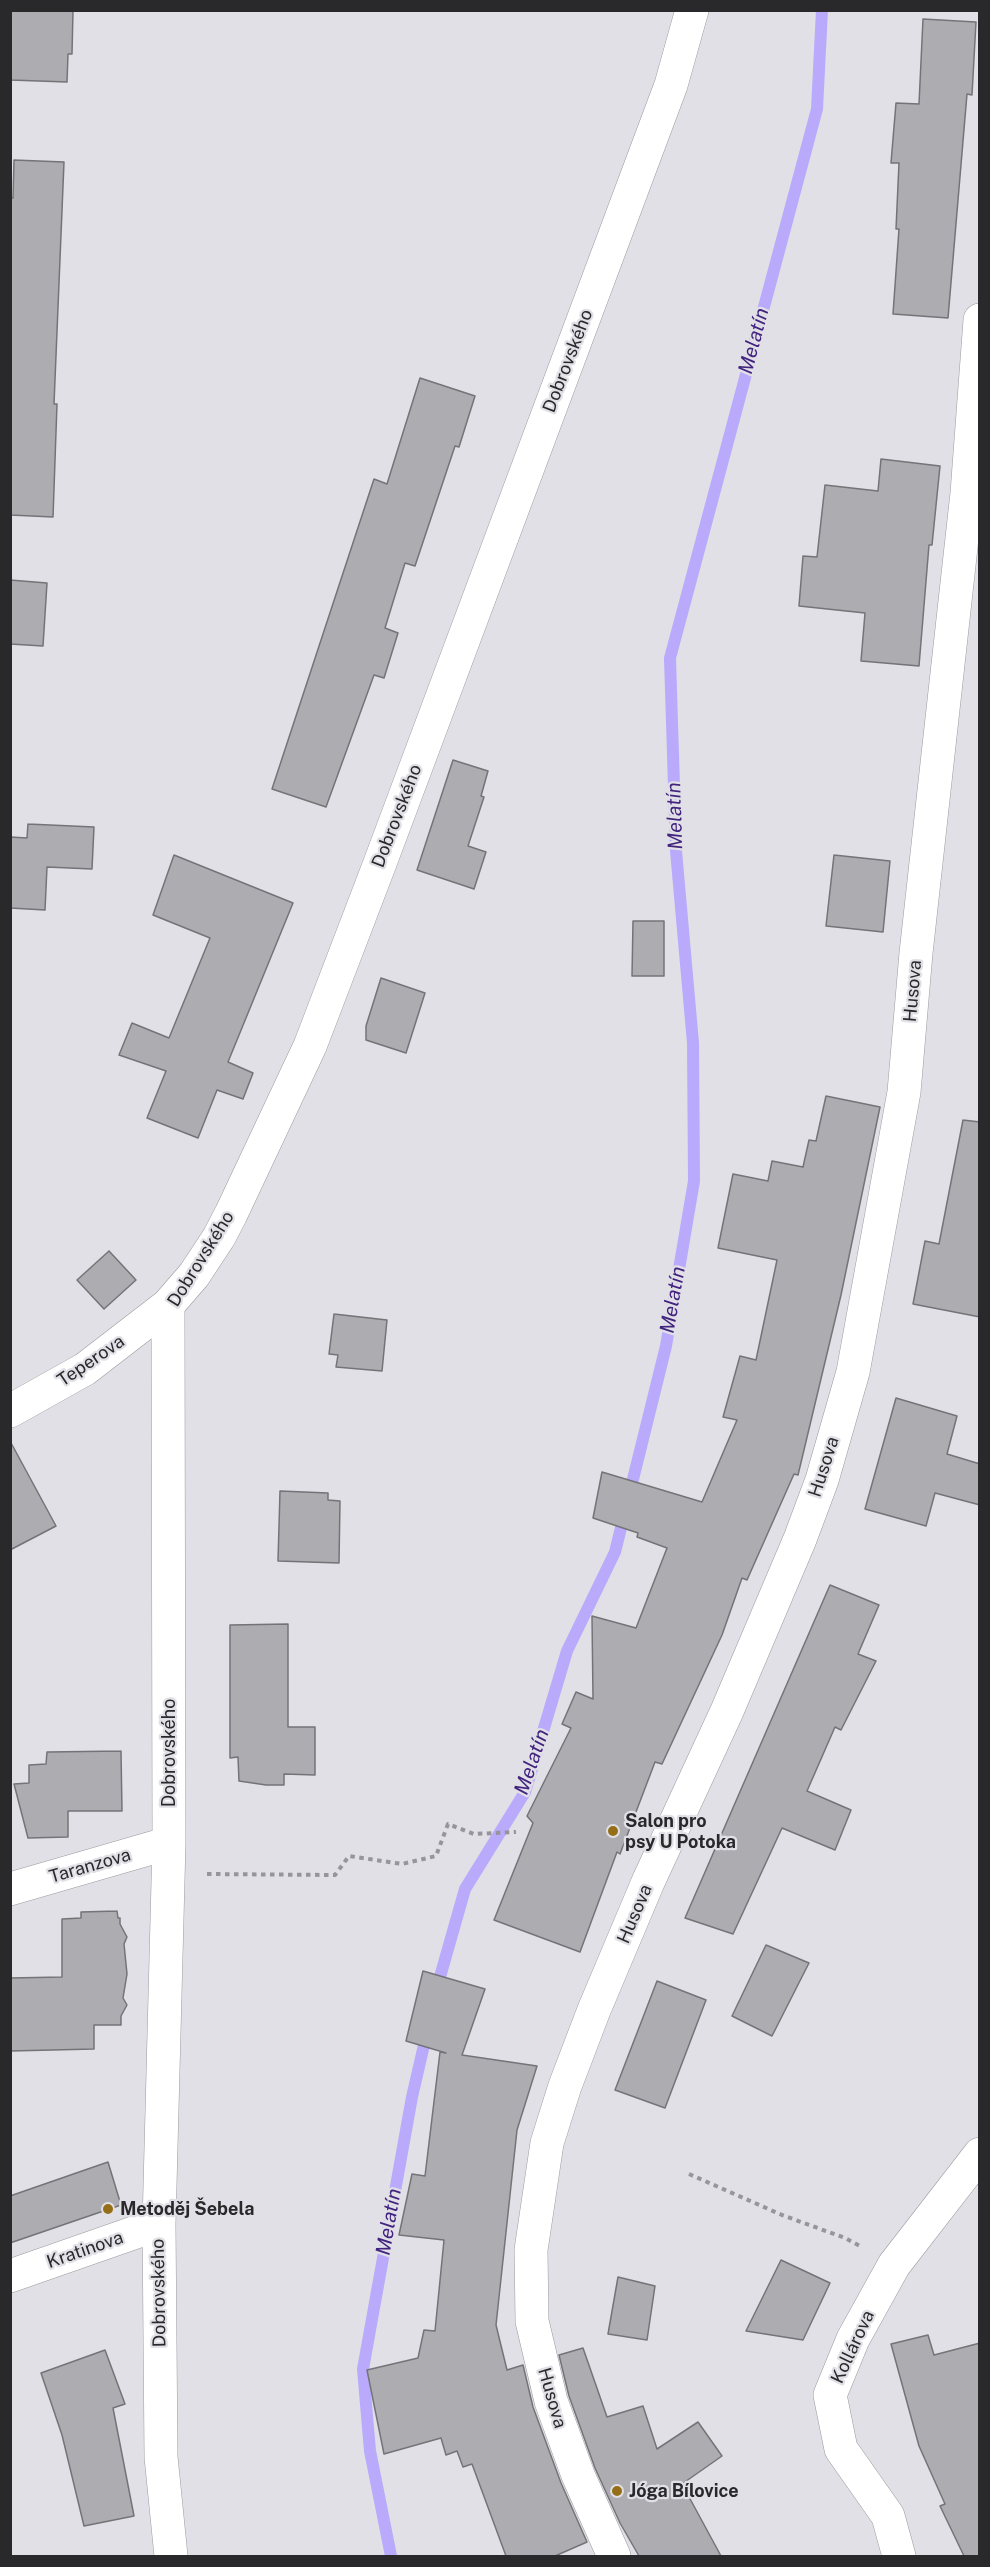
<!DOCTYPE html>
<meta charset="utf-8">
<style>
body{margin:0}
#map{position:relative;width:990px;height:2567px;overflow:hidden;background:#e1e0e6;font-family:"Public Sans",sans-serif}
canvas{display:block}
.frame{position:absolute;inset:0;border:12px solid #29292b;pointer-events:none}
</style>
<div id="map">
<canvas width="990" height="2567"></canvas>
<div class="frame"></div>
</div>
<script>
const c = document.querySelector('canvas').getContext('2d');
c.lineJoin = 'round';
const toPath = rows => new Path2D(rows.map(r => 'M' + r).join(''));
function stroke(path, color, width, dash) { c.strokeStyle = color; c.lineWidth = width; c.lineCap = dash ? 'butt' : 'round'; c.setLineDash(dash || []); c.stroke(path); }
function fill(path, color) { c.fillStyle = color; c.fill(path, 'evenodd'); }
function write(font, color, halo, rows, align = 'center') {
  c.font = font + ' "Public Sans",sans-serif'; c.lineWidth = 4.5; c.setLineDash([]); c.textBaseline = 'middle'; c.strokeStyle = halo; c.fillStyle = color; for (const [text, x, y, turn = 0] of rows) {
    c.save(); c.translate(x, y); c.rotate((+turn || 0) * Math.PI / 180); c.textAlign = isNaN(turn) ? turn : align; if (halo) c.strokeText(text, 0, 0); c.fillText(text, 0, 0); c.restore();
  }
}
stroke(toPath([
 [436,1991,465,1889,525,1792,567,1651,615,1552,666,1346,694,1181,693,1043,676,851,670,658,817,109,822,10],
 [391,2556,370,2451,363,2369,412,2097,427,2032]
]), '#baaafc', 12);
const building = toPath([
 [10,10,73,11,72,54,68,54,67,82,10,80,10,10],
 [923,19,976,22,972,95,967,94,948,318,893,314,899,229,896,229,899,163,891,163,896,103,919,104,923,19],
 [14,160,64,162,54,404,57,404,53,517,10,515,10,198,13,198,14,160],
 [420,378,475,396,459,447,455,446,415,566,405,563,385,628,398,633,384,678,374,675,326,807,272,789,374,479,387,484,420,378],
 [881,459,940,466,932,545,929,545,919,666,861,661,865,613,799,606,803,556,817,557,825,485,878,491,881,459],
 [10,580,47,583,43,646,10,644,10,580],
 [453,760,488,771,481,796,484,797,468,846,486,852,474,889,417,870,453,760],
 [28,824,94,827,92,869,47,867,45,910,10,908,10,837,27,838,28,824],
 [174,855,293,903,228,1062,253,1073,243,1099,217,1090,198,1138,147,1118,166,1071,119,1055,132,1023,169,1038,210,938,153,915,174,855],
 [834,855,890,861,883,932,826,926,834,855],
 [633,921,664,921,664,976,632,976,633,921],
 [381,978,425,993,406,1053,366,1040,366,1026,381,978],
 [826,1096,880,1107,841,1295,798,1475,794,1474,747,1580,742,1578,722,1635,662,1764,655,1762,620,1854,617,1852,580,1952,494,1920,533,1823,527,1816,571,1728,562,1724,576,1692,593,1699,592,1616,636,1628,667,1548,637,1537,638,1533,593,1518,602,1472,702,1502,737,1420,723,1417,740,1356,756,1360,777,1260,718,1248,733,1174,768,1181,772,1161,803,1167,809,1140,816,1141,826,1096],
 [963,1120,980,1122,980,1317,913,1304,925,1241,939,1244,963,1120],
 [109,1251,136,1280,104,1309,77,1280,109,1251],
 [334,1314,387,1320,382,1371,336,1367,338,1355,329,1354,334,1314],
 [896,1398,957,1416,947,1454,980,1464,980,1505,935,1493,926,1526,865,1509,896,1398],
 [10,1441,56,1526,10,1550,10,1441],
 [280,1491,328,1493,328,1500,340,1501,339,1563,278,1561,280,1491],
 [830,1585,879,1605,858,1654,876,1661,841,1730,835,1727,807,1791,851,1810,835,1850,782,1828,733,1934,685,1918,830,1585],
 [288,1624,288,1727,315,1727,315,1775,284,1774,284,1785,266,1785,239,1781,238,1757,230,1758,230,1625,288,1624],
 [121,1751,122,1811,68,1811,68,1837,28,1838,14,1784,29,1783,29,1765,46,1764,47,1752,121,1751],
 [117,1911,118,1918,120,1918,120,1924,127,1937,124,1944,127,1974,123,1998,127,2005,121,2016,121,2025,94,2025,94,2049,10,2051,10,1978,62,1977,62,1919,81,1918,81,1912,117,1911],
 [766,1945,809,1963,772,2036,732,2016,766,1945],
 [423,1971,485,1989,462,2055,537,2066,517,2130,496,2325,507,2370,523,2365,533,2407,561,2483,587,2542,555,2556,506,2556,472,2464,463,2467,457,2451,446,2455,441,2438,384,2454,367,2370,418,2358,424,2330,435,2331,444,2240,399,2235,412,2174,425,2176,440,2052,446,2053,406,2041,423,1971],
 [657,1981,706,2000,665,2108,615,2090,657,1981],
 [108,2162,121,2205,10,2243,10,2196,108,2162],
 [781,2260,830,2283,803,2340,746,2331,781,2260],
 [618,2277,655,2286,647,2340,608,2334,618,2277],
 [928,2335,934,2355,980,2343,980,2556,964,2556,940,2506,945,2504,919,2446,891,2344,928,2335],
 [583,2348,607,2417,643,2406,657,2449,698,2422,722,2456,682,2484,721,2556,639,2556,620,2523,595,2468,569,2396,559,2355,583,2348],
 [105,2350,125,2404,113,2408,134,2516,84,2526,62,2435,41,2373,105,2350]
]);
fill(building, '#adacb1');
stroke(building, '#747478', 1.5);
const street = toPath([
 [168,1305,169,1843,159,2224,161,2457,171,2556],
 [10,1411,85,1369,168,1305,194,1275,219,1237,231,1214,310,1046,380,863,671,85,692,10],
 [10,1889,169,1843],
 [10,2276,159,2224],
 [614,2556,578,2475,551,2401,532,2321,531,2250,547,2143,565,2086,594,2010,648,1882,727,1711,800,1539,822,1480,853,1372,904,1092,916,953,967,493,980,320],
 [899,2556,888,2516,841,2449,830,2395,853,2339,894,2265,980,2154]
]);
stroke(street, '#9b9a9f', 34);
stroke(toPath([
 [207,1874,335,1875,349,1856,402,1864,436,1856,448,1824,474,1834,516,1832],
 [689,2174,782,2215,845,2238,860,2246]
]), '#96959a', 4, [4.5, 4.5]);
stroke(street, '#fff', 33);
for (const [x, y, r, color] of [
 [613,1831,6,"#956f18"],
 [108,2209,6,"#956f18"],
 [617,2491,6,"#956f18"]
]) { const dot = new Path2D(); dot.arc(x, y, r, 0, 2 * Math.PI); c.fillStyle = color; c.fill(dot); stroke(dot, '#e1e0e6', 2); }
write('18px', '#29292b', '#e1e0e6', [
 ["Dobrovského",568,361,-69],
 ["Dobrovského",397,816,-69],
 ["Husova",913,991,-85],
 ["Dobrovského",201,1259,-58],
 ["Teperova",91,1361,-34],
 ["Husova",824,1467,-72],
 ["Dobrovského",169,1753,-90],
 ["Taranzova",90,1866,-16],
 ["Husova",635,1914,-67],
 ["Kratinova",85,2250,-19],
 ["Dobrovského",159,2293,-91],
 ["Kollárova",853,2347,-65],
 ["Husova",552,2398,74]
]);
write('bold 18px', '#29292b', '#e1e0e6', [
 ["Salon pro",625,1821],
 ["psy U Potoka",625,1842],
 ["Metoděj Šebela",120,2209],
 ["Jóga Bílovice",629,2491]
], 'left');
write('italic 20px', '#42237f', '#e1e0e6', [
 ["Melatín",754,341,-75],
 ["Melatín",675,816,-92],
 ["Melatín",673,1300,-80],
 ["Melatín",532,1762,-71],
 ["Melatín",389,2222,-80]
]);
</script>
